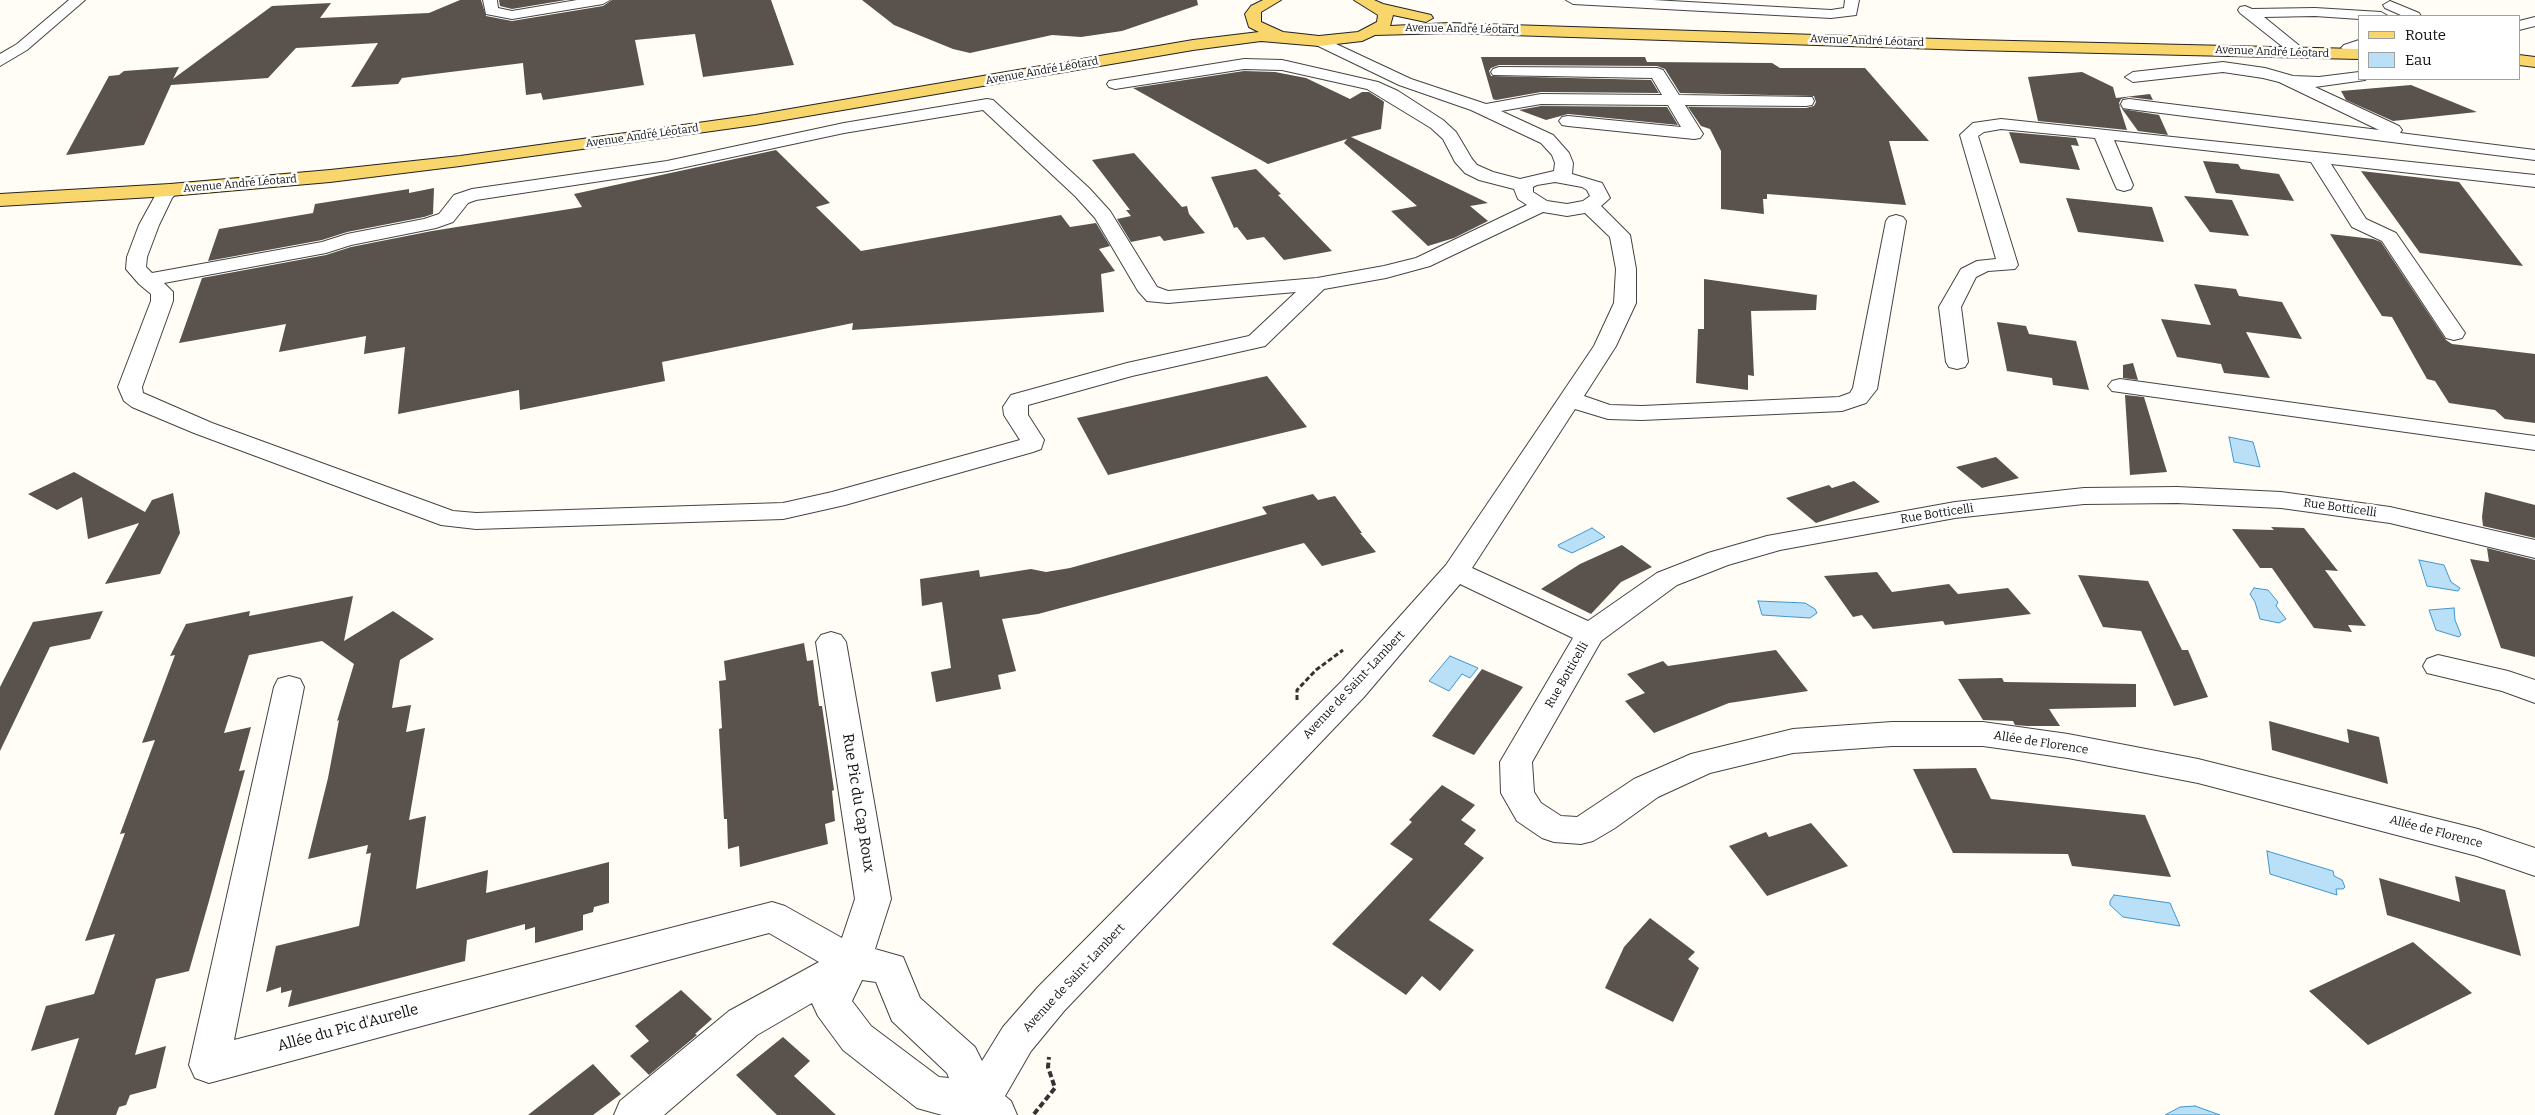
<!DOCTYPE html>
<meta charset="utf-8">
<style>
body{margin:0}
#map{position:relative;width:2535px;height:1115px;overflow:hidden;background:#fffdf5;font-family:Bitter,serif}
canvas{display:block}
.legend{position:absolute;left:2358px;top:15px;width:162px;height:65px;box-sizing:border-box;background:#fff;border:1px solid #a0a0a0;margin:0;padding:6px 9px;list-style:none;font-size:15px;color:#111}
.legend li{display:flex;align-items:center;gap:10px;height:25px}
.legend b{width:25px;border:1px solid #a0a0a0}
</style>
<div id="map">
<canvas width="2535" height="1115"></canvas>
<ul class="legend">
<li><b style="height:6px;background:#f9d66b"></b>Route</li>
<li><b style="height:14px;background:#b9e0f7"></b>Eau</li>
</ul>
</div>
<script>
const c = document.querySelector('canvas').getContext('2d');
c.lineJoin = 'round';
function fill(path, color) { c.fillStyle = color; c.fill(path, 'evenodd'); }
const toPath = rows => new Path2D(rows.map(r => 'M' + r).join(''));
function stroke(path, color, width, dash) { c.strokeStyle = color; c.lineWidth = width; c.lineCap = dash ? 'butt' : 'round'; c.setLineDash(dash || []); c.stroke(path); }
function write(font, color, halo, rows, align = 'center') {
  c.font = font + ' Bitter,serif'; c.lineWidth = 5; c.setLineDash([]); c.textBaseline = 'middle'; c.strokeStyle = halo; c.fillStyle = color; for (const [text, x, y, turn = 0] of rows) {
    c.save(); c.translate(x, y); c.rotate((+turn || 0) * Math.PI / 180); c.textAlign = isNaN(turn) ? turn : align; if (halo) c.strokeText(text, 0, 0); c.fillText(text, 0, 0); c.restore();
  }
}
const water = toPath([
 [2229,437,2253,442,2260,467,2234,462,2229,437],
 [1592,528,1605,537,1572,553,1559,547,1558,545,1592,528],
 [2419,560,2444,565,2451,582,2460,588,2458,591,2427,586,2419,560],
 [2254,588,2268,590,2278,602,2276,606,2286,619,2279,623,2260,619,2255,602,2250,594,2254,588],
 [1758,601,1805,603,1815,609,1817,613,1810,618,1762,615,1758,601],
 [2454,608,2455,620,2461,635,2459,637,2436,630,2429,610,2454,608],
 [1450,656,1478,668,1470,678,1462,674,1449,691,1429,681,1450,656],
 [2267,851,2333,871,2334,876,2342,880,2345,887,2343,889,2336,889,2337,895,2270,874,2267,851],
 [2114,895,2170,903,2180,926,2123,917,2110,905,2110,901,2114,895],
 [2195,1106,2220,1115,2165,1115,2180,1107,2195,1106]
]);
fill(water, '#b9e0f7');
stroke(water, '#3f96cf', 1);
fill(toPath([
 [460,0,481,0,486,16,512,21,603,6,612,0,771,0,794,65,703,77,695,34,635,40,644,85,543,100,541,93,526,95,523,63,402,78,398,84,351,87,378,43,296,48,268,78,171,85,144,145,66,155,109,76,119,75,124,71,179,67,173,79,272,6,331,3,320,18,429,13],
 [499,0,566,0,512,9,500,6],
 [862,0,1197,0,1198,5,1122,31,1081,37,1052,35,970,53,953,49,894,25],
 [1481,57,1645,57,1647,62,1772,63,1780,68,1865,68,1929,141,1889,141,1906,205,1767,194,1767,199,1763,199,1764,214,1721,209,1721,151,1710,129,1701,126,1688,107,1806,108,1814,106,1816,102,1814,96,1680,93,1665,69,1657,66,1499,65,1491,68,1489,71,1491,76,1651,80,1659,93,1541,92,1496,100,1493,99],
 [1244,71,1275,72,1306,78,1350,99,1362,92,1369,92,1383,101,1384,102,1381,129,1351,137,1488,203,1470,206,1488,221,1454,238,1428,246,1391,211,1417,206,1344,143,1347,139,1268,164,1133,88],
 [2082,72,2113,87,2116,98,2150,94,2153,100,2129,97,2121,99,2119,103,2121,108,2119,105,2127,130,2038,121,2028,77],
 [2411,85,2477,112,2393,121,2346,100,2341,91],
 [1541,106,1667,107,1678,125,1568,114,1546,120,1519,110],
 [2122,109,2159,115,2168,135,2138,131],
 [2009,132,2076,138,2079,146,2071,145,2080,170,2020,163],
 [776,150,830,203,816,207,861,251,1061,215,1070,227,1096,223,1110,246,1099,249,1115,271,1101,274,1104,312,852,330,853,323,662,362,665,381,520,410,519,390,398,414,405,347,364,354,366,336,279,352,286,324,179,343,202,278,326,255,351,247,432,231,582,207,574,194],
 [1134,153,1182,207,1187,206,1189,214,1205,233,1164,241,1160,236,1131,242,1117,219,1131,216,1126,210,1130,210,1092,160],
 [2203,161,2238,164,2241,169,2279,174,2294,201,2216,193],
 [1256,169,1281,194,1278,195,1332,251,1284,260,1264,237,1247,240,1237,227,1234,228,1211,177],
 [2361,171,2459,182,2523,266,2420,253],
 [434,188,433,214,424,217,347,232,322,240,208,261,219,229,313,213,315,204,409,189,409,193],
 [2184,196,2232,200,2249,236,2210,232],
 [2066,198,2152,207,2164,242,2078,232],
 [2330,234,2373,239,2381,242,2446,340,2452,344,2535,354,2535,423,2505,419,2495,410,2449,403,2435,381,2427,379,2392,317,2382,316],
 [1704,279,1817,295,1816,310,1751,311,1754,376,1748,375,1748,390,1696,383,1698,329,1704,329],
 [2194,284,2236,289,2239,296,2282,302,2302,339,2246,332,2270,378,2224,373,2221,364,2177,357,2161,319,2211,325],
 [1997,322,2026,326,2029,334,2076,341,2089,390,2053,385,2052,378,2007,371],
 [2133,363,2138,380,2123,378,2123,365],
 [1267,376,1307,427,1108,475,1077,418],
 [2125,395,2144,397,2167,472,2130,475],
 [1996,457,2019,478,1982,488,1956,467],
 [74,472,145,512,152,500,173,493,180,533,160,574,105,584,139,523,88,539,82,497,57,510,28,494],
 [1854,481,1880,502,1816,523,1786,498,1829,485,1832,488],
 [2485,492,2535,505,2535,538,2483,526,2482,517],
 [1313,494,1318,500,1335,496,1362,533,1360,533,1376,552,1322,566,1304,543,1038,614,1002,619,1016,671,998,675,1001,689,936,702,931,672,951,668,942,602,922,606,920,579,979,570,980,577,1031,569,1046,572,1070,568,1267,514,1262,507],
 [2271,527,2304,528,2338,571,2325,570,2366,626,2348,625,2352,632,2314,628,2272,568,2260,568,2232,529,2274,530],
 [1622,545,1652,567,1621,582,1591,614,1541,589,1580,564],
 [2487,548,2535,560,2535,657,2501,648,2470,559,2489,562],
 [1877,572,1892,592,1949,584,1958,594,2008,588,2031,614,1945,625,1943,621,1873,629,1862,615,1853,617,1824,576],
 [2078,575,2148,581,2182,650,2188,650,2208,697,2174,706,2141,631,2103,627],
 [353,596,344,641,393,611,434,639,400,660,392,708,411,705,406,732,425,728,409,820,426,816,416,889,488,870,486,893,609,862,609,903,594,907,593,912,583,915,583,930,535,943,535,927,525,930,525,924,467,940,465,961,288,1007,292,990,281,993,281,987,266,992,276,946,359,926,371,853,366,854,368,845,308,859,328,778,339,720,337,721,354,664,322,641,249,655,224,733,251,727,239,771,245,770,209,901,189,971,156,979,135,1055,166,1046,156,1088,130,1095,126,1105,119,1107,116,1115,54,1115,79,1038,31,1051,46,1006,94,994,115,934,85,941,125,833,120,834,155,740,142,743,175,655,170,656,186,624,250,611,249,616],
 [103,611,90,639,50,647,0,751,0,687,33,622],
 [804,643,807,661,813,660,819,706,822,706,834,790,832,791,835,821,825,824,828,844,740,867,739,846,728,849,727,819,724,819,719,729,722,728,719,681,726,680,724,661],
 [1776,650,1808,691,1729,703,1654,733,1625,701,1645,693,1627,674,1663,661,1668,666],
 [1482,669,1523,687,1474,755,1432,736],
 [2002,678,2004,682,2136,684,2136,707,2049,709,2060,726,2027,726,2015,725,2013,721,1983,720,1958,679],
 [2269,721,2349,743,2347,729,2379,737,2388,784,2272,750],
 [1976,768,1991,799,2145,815,2171,877,2072,866,2068,854,1953,853,1913,769],
 [1442,785,1475,805,1461,820,1476,830,1464,844,1484,858,1429,920,1474,950,1440,991,1422,976,1406,995,1332,944,1413,859,1390,844,1412,822,1409,820],
 [1811,823,1848,866,1767,896,1729,846,1766,832,1769,837],
 [2455,876,2505,890,2521,956,2387,915,2379,878,2460,902],
 [1650,918,1695,952,1688,959,1699,968,1673,1022,1605,988,1624,947],
 [2413,942,2472,993,2368,1045,2309,991],
 [681,990,712,1019,695,1034,697,1035,649,1075,630,1056,649,1041,635,1026],
 [783,1037,810,1061,794,1076,836,1115,777,1115,736,1075],
 [593,1064,621,1094,593,1115,528,1115]
]), '#5a524d');
const minor = toPath([
 [69,0,85,0,27,50,0,66,0,54,17,44,69,0],
 [483,0,497,0,498,8,512,11,577,0,610,0,603,4,512,19,486,14,483,0],
 [1566,0,1653,0,1831,10,1844,8,1845,0,1859,0,1856,15,1831,18,1573,4,1566,0],
 [2390,1,2419,13,2421,16,2403,16,2385,8,2383,5,2390,1],
 [2245,6,2252,9,2315,8,2381,12,2388,16,2359,16,2359,19,2315,16,2264,17,2301,47,2293,55,2287,57,2279,52,2283,47,2240,13,2238,10,2240,7,2245,6],
 [2535,17,2535,26,2519,30,2519,21,2535,17],
 [1319,36,1411,79,1486,104,1541,94,1662,95,1652,78,1493,75,1491,72,1493,69,1499,67,1657,68,1663,70,1679,95,1812,97,1814,101,1812,105,1806,106,1685,105,1703,134,1700,138,1694,139,1568,126,1562,125,1559,121,1562,117,1568,116,1681,127,1668,105,1541,104,1501,111,1553,135,1569,153,1573,163,1572,174,1602,183,1610,198,1601,206,1630,235,1636,269,1636,303,1616,346,1584,396,1610,405,1642,406,1839,397,1850,393,1853,388,1886,221,1889,217,1896,215,1903,217,1906,221,1877,389,1866,403,1842,411,1642,420,1608,419,1575,409,1472,568,1588,621,1657,573,1708,553,1767,536,1955,502,2084,488,2177,487,2281,492,2390,507,2535,540,2535,558,2390,523,2281,508,2177,503,2084,504,1955,518,1780,550,1728,565,1677,585,1601,641,1532,762,1534,792,1541,803,1561,816,1577,817,1634,779,1691,754,1793,729,1892,722,1983,722,2068,734,2198,759,2478,829,2535,848,2535,876,2477,856,2198,783,2068,758,1983,746,1892,746,1793,753,1710,773,1658,797,1615,828,1593,841,1581,844,1554,842,1542,838,1517,821,1501,793,1500,762,1573,638,1460,584,1364,697,1064,1011,1031,1051,1005,1096,1011,1101,1017,1115,942,1115,917,1108,843,1050,818,1016,812,1003,757,1035,664,1115,614,1115,620,1101,729,1011,819,962,769,933,209,1083,195,1078,189,1065,274,687,278,679,289,676,300,679,304,687,234,1040,772,902,785,906,842,938,855,899,816,642,821,635,831,632,841,635,846,642,891,899,875,949,903,957,920,998,975,1047,982,1061,1003,1027,1038,987,1342,681,1446,565,1594,346,1614,303,1616,269,1610,237,1585,213,1567,216,1543,212,1430,266,1386,278,1324,289,1265,346,1132,376,1028,405,1028,415,1044,440,1041,449,1033,452,845,505,783,519,476,529,441,525,194,433,132,407,124,401,118,387,151,301,151,294,139,284,126,269,127,257,139,225,155,196,163,186,170,184,177,186,179,190,172,198,159,225,147,257,146,267,152,273,322,242,347,234,424,219,439,214,454,195,472,189,667,161,844,123,987,99,993,100,1089,188,1110,211,1157,287,1168,291,1317,278,1384,266,1416,258,1527,205,1518,199,1514,189,1479,180,1465,173,1455,162,1443,139,1431,128,1367,89,1282,70,1244,69,1115,89,1109,87,1107,84,1109,81,1244,59,1282,60,1378,82,1398,91,1443,120,1456,132,1472,159,1477,165,1493,172,1520,179,1554,171,1555,163,1552,155,1541,143,1471,110,1399,85,1314,44,1311,41,1319,36],
 [983,110,1075,196,1095,218,1138,291,1147,301,1168,303,1296,292,1249,336,1127,363,1011,395,1003,407,1004,415,1020,440,832,492,783,503,476,513,453,511,212,423,143,393,142,387,173,301,173,292,164,283,326,253,351,245,436,228,453,222,468,203,476,200,667,171,844,133,983,110],
 [1555,182,1582,187,1587,190,1590,196,1583,201,1567,204,1547,201,1533,192,1533,187,1537,185,1555,182],
 [862,980,876,982,892,1021,947,1073,949,1078,939,1077,871,1026,852,1001,862,980],
 [2359,40,2359,50,2349,53,2341,48,2344,45,2359,40],
 [2223,62,2265,68,2293,76,2319,77,2359,72,2359,79,2366,79,2365,80,2315,87,2399,126,2402,130,2400,133,2535,150,2535,160,2129,109,2123,108,2121,104,2123,100,2129,99,2379,130,2279,82,2263,78,2223,72,2133,82,2125,77,2133,72,2223,62],
 [2001,119,2535,175,2535,187,2331,164,2366,219,2396,233,2465,333,2462,338,2454,340,2446,338,2382,241,2352,227,2311,162,2114,140,2133,185,2131,189,2124,191,2117,189,2115,185,2095,138,2001,129,1984,132,1978,136,2018,265,2015,269,1988,271,1976,277,1961,307,1968,362,1965,367,1957,369,1949,367,1946,362,1939,307,1961,269,1977,261,1996,259,1960,135,1973,123,2001,119],
 [2120,379,2535,436,2535,450,2112,391,2108,386,2112,381,2120,379],
 [2438,655,2508,671,2535,680,2535,703,2502,691,2427,673,2423,666,2427,659,2438,655]
]);
const major = toPath([
 [1263,0,1281,0,1261,12,1261,22,1283,32,1319,36,1358,32,1377,22,1378,15,1354,0,1374,0,1383,4,1431,15,1433,18,1426,22,1393,15,1390,26,1449,23,1970,40,2359,49,2359,59,1970,50,1449,33,1375,35,1362,41,1319,46,1261,41,1193,50,755,125,460,166,330,182,170,196,0,206,0,194,170,184,330,170,460,156,755,115,1193,40,1259,32,1249,27,1245,14,1251,6,1263,0],
 [2519,55,2535,57,2535,67,2519,65,2519,55]
]);
stroke(minor, '#444', 2);
stroke(major, '#222', 2);
stroke(toPath([
 [1297,700,1297,690,1316,670,1343,650]
]), '#333', 3, [5, 2.5]);
stroke(toPath([
 [1034,1114,1055,1088,1048,1067,1049,1057]
]), '#333', 4, [6, 3]);
fill(minor, '#fff');
fill(major, '#f9d66b');
write('11px', '#111', '#fff', [
 ["Avenue André Léotard",1462,29,1],
 ["Avenue André Léotard",1867,41,2],
 ["Avenue André Léotard",2272,52,2],
 ["Avenue André Léotard",1042,71,-10],
 ["Avenue André Léotard",642,136,-8],
 ["Avenue André Léotard",240,184,-5]
]);
write('12px', '#111', '#fff', [
 ["Rue Botticelli",2340,508,8],
 ["Rue Botticelli",1937,514,-9],
 ["Rue Botticelli",1567,675,-60],
 ["Avenue de Saint-Lambert",1354,685,-47],
 ["Allée de Florence",2041,743,9],
 ["Allée de Florence",2436,832,15],
 ["Avenue de Saint-Lambert",1074,978,-47]
]);
write('15px', '#111', '#fff', [
 ["Rue Pic du Cap Roux",858,803,81],
 ["Allée du Pic d'Aurelle",348,1028,-15]
]);
</script>
